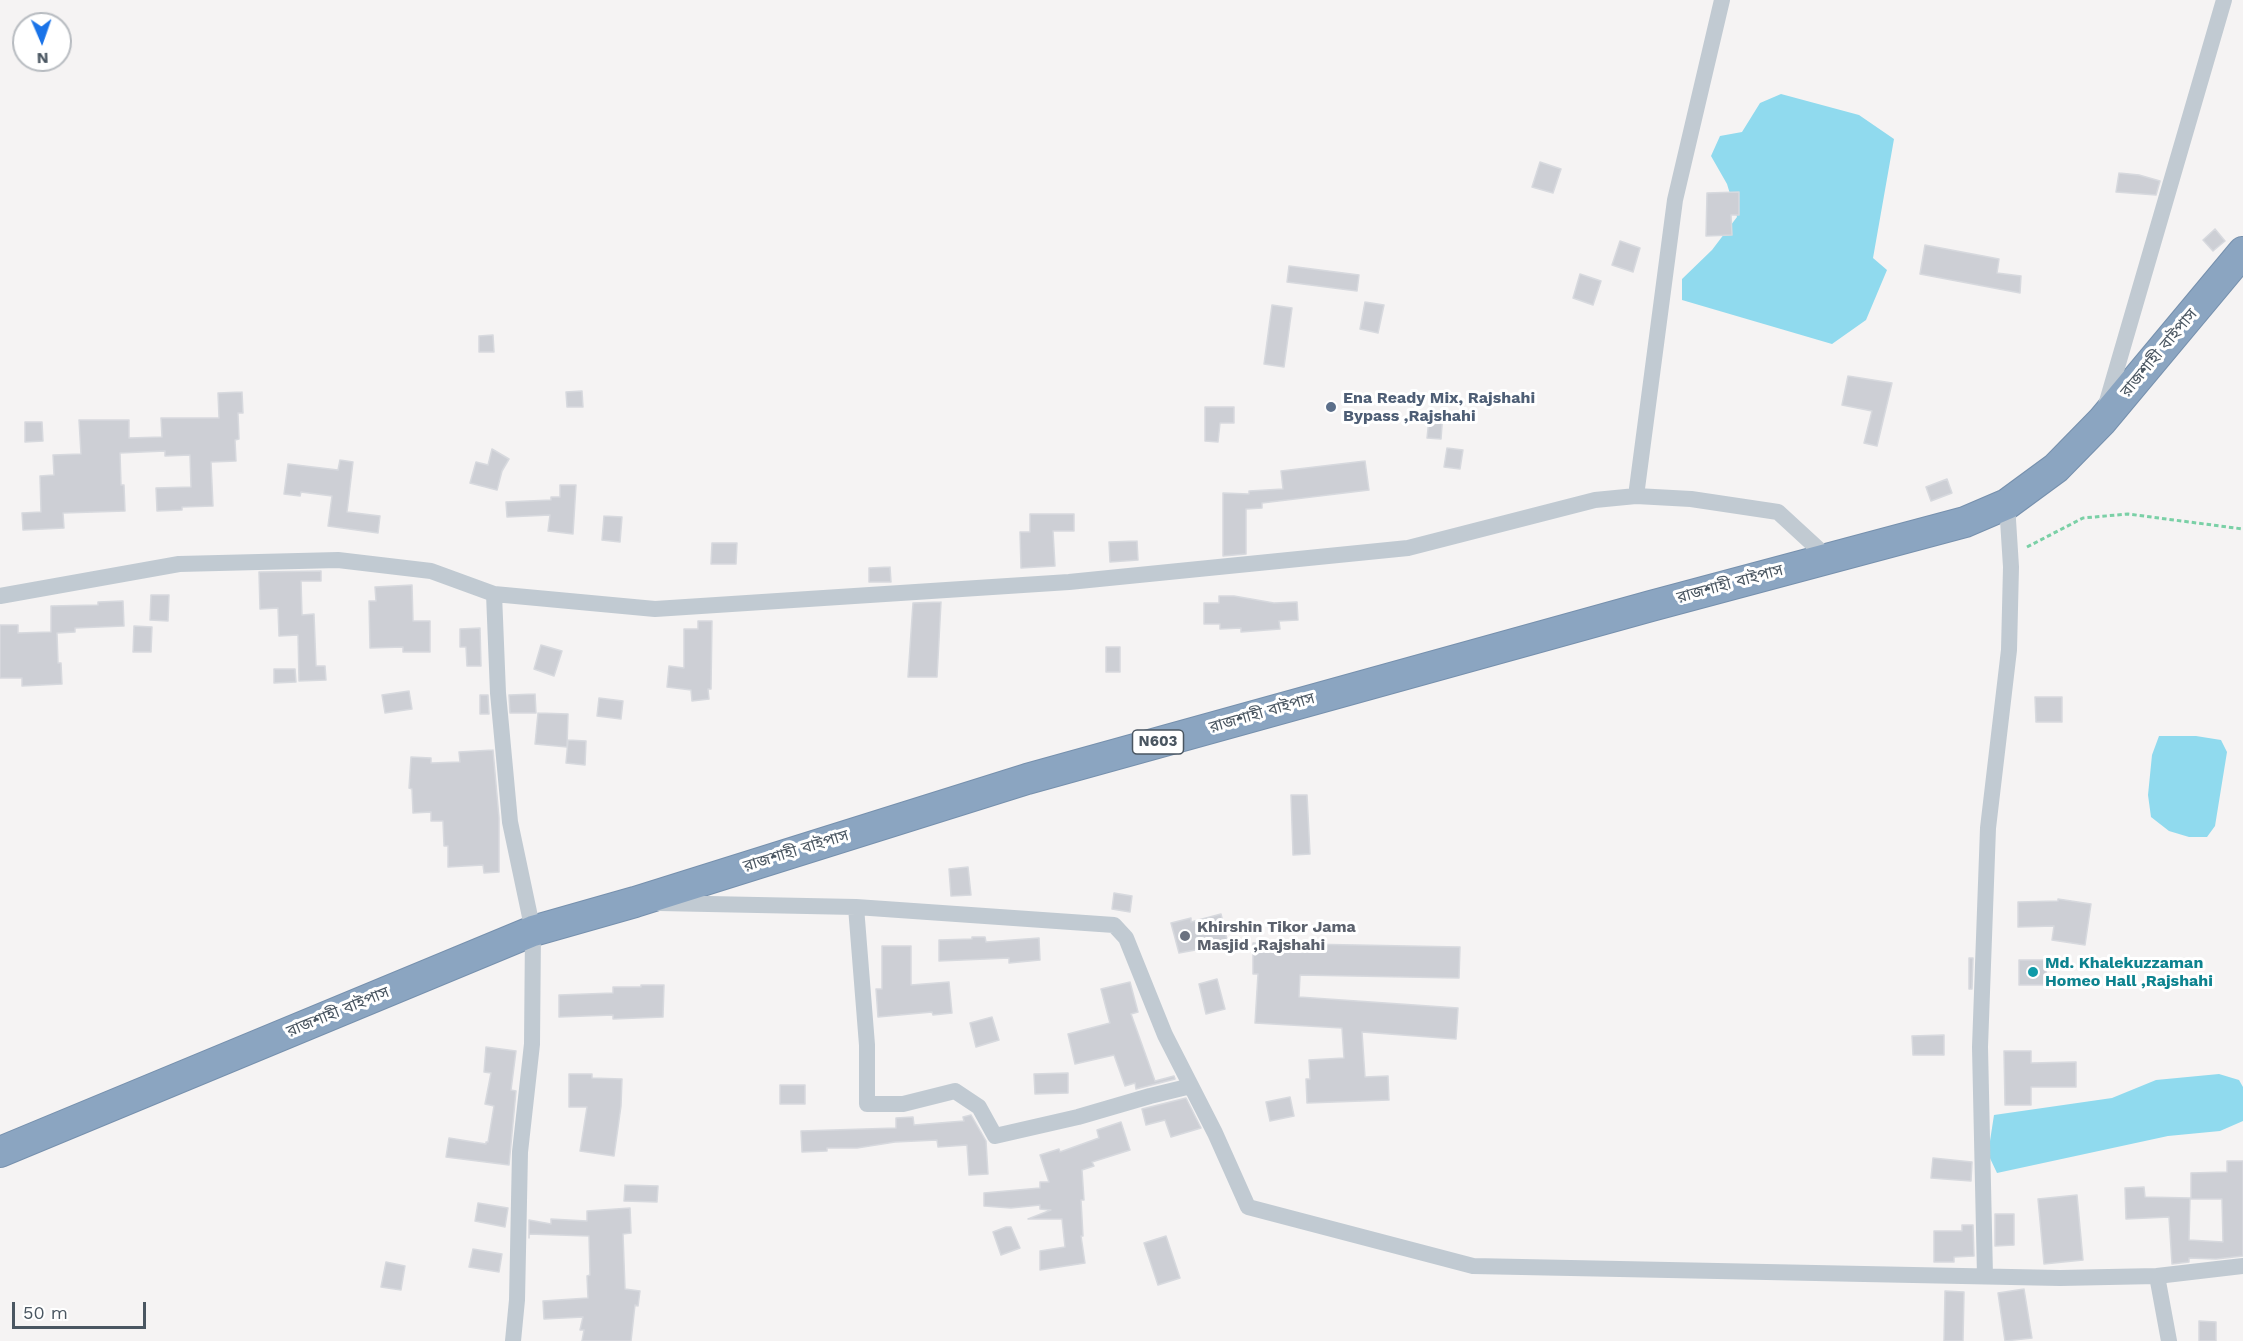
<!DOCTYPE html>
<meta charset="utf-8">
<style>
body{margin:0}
#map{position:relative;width:2243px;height:1341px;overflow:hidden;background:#f5f3f3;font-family:"Work Sans",sans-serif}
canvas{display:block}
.north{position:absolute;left:12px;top:12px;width:60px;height:60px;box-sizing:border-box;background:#fff;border:2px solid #b7bbc0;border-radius:50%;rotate:178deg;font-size:16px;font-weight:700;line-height:24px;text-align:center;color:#4a5661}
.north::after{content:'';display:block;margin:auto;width:21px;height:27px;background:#1a73e8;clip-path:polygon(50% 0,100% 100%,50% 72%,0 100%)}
.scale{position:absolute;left:12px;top:1302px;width:134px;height:27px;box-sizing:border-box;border:3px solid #4a5661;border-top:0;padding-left:8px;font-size:18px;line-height:21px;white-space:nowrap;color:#4a5661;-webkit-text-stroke:4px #fff;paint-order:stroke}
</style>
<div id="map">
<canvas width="2243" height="1341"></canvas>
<div class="north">N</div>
<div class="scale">50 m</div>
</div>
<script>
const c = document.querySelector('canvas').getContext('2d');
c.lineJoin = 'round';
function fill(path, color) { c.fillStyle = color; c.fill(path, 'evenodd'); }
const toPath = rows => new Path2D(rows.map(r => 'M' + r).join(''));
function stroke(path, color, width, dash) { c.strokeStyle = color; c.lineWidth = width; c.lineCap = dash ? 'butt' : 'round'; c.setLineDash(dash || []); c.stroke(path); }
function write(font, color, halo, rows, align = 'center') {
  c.font = font + ' "Work Sans","Noto Sans Bengali",sans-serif'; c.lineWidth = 6; c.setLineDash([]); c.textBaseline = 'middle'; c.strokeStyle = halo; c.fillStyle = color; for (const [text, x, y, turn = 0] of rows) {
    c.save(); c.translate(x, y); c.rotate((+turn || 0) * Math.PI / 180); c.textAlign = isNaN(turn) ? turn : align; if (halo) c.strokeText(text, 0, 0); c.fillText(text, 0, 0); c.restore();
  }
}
fill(toPath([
 [1781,94,1859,115,1894,139,1873,258,1887,270,1866,320,1832,344,1682,300,1682,279,1712,250,1737,217,1727,184,1711,156,1720,136,1742,132,1760,103],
 [2159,736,2196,736,2221,740,2227,752,2215,826,2207,837,2189,837,2169,831,2151,817,2148,795,2152,755],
 [2219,1074,2239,1080,2243,1087,2243,1121,2220,1131,2168,1136,1997,1173,1988,1154,1994,1115,2112,1098,2156,1080]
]), '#90daee');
const building = toPath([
 [1540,162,1561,169,1553,193,1532,187,1540,162],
 [2119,173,2139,175,2160,181,2156,195,2116,192,2119,173],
 [1739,192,1739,215,1731,215,1732,235,1706,236,1707,193,1739,192],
 [2215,229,2225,241,2213,251,2203,240,2215,229],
 [1620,241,1640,248,1633,272,1612,265,1620,241],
 [1925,245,1999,259,1997,273,2021,276,2020,293,1920,274,1925,245],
 [1289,266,1359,275,1357,291,1287,282,1289,266],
 [1580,274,1601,281,1593,305,1573,298,1580,274],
 [1365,302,1384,305,1378,333,1360,329,1365,302],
 [1272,305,1292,308,1284,367,1264,364,1272,305],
 [493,335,494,352,479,352,479,336,493,335],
 [1848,376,1892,383,1877,446,1864,443,1872,411,1842,405,1848,376],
 [582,391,583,407,567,407,566,392,582,391],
 [242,392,243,413,238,413,239,439,235,440,236,461,211,462,213,506,182,507,182,510,157,511,156,488,191,487,190,455,165,456,165,451,120,453,121,485,124,485,125,511,63,513,64,528,23,530,22,513,41,512,40,476,54,475,53,455,81,454,79,420,129,420,129,438,162,437,161,418,219,418,218,393,242,392],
 [1205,407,1234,407,1234,423,1220,423,1218,442,1205,441,1205,407],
 [1430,410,1443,412,1441,439,1427,438,1430,410],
 [25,422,42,422,43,441,25,442,25,422],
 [1447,448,1463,450,1460,469,1444,467,1447,448],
 [492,449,509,459,502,471,497,490,470,483,476,462,488,465,492,449],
 [340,460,353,462,347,512,380,516,378,533,328,526,332,496,301,492,300,496,284,494,288,464,338,470,340,460],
 [1365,461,1369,490,1262,503,1262,508,1246,509,1246,554,1223,556,1223,493,1249,494,1249,491,1283,489,1281,471,1365,461],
 [1947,479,1952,493,1931,501,1926,487,1947,479],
 [560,485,576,485,573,534,548,531,550,515,507,517,506,502,551,500,551,497,560,497,560,485],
 [1030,514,1074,514,1074,531,1053,531,1055,566,1021,568,1020,532,1030,532,1030,514],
 [604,516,622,517,620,542,602,540,604,516],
 [1137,541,1138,560,1110,562,1109,542,1137,541],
 [712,543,737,543,736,564,711,564,712,543],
 [890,567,891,582,869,582,869,568,890,567],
 [321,571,321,581,301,581,302,615,314,614,316,666,325,666,326,680,299,681,298,635,279,636,278,608,260,609,259,572,321,571],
 [412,585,413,621,430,621,430,652,403,652,403,647,370,648,369,601,376,601,375,587,412,585],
 [151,595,169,595,168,621,150,620,151,595],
 [1219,596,1234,596,1274,603,1297,602,1298,620,1279,621,1280,629,1241,632,1241,628,1220,629,1220,624,1204,624,1204,603,1219,603,1219,596],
 [123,601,124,626,75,628,75,632,57,633,58,663,61,663,62,684,22,686,22,678,0,678,0,625,18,625,18,633,51,632,51,606,98,605,98,602,123,601],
 [941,602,937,677,908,677,913,603,941,602],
 [698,621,712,621,711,689,708,689,709,699,692,701,691,690,667,687,669,666,684,668,684,629,698,629,698,621],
 [134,626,152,627,151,652,133,652,134,626],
 [480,628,481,666,467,666,466,647,460,647,460,629,480,628],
 [541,645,562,651,554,676,534,669,541,645],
 [1106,647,1120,647,1120,672,1106,672,1106,647],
 [274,669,295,669,296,682,274,683,274,669],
 [409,691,412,709,385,713,382,695,409,691],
 [535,694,536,713,510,713,509,695,535,694],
 [480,695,488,695,489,714,480,714,480,695],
 [2035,697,2062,697,2062,722,2036,722,2035,697],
 [599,698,623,701,621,719,597,716,599,698],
 [538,713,568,714,567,747,535,744,538,713],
 [568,740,586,741,585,765,566,763,568,740],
 [493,750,499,818,499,872,484,873,483,865,448,867,448,846,444,846,443,821,431,821,431,812,413,813,412,789,409,788,411,757,431,758,431,763,460,762,459,752,493,750],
 [1291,795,1307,795,1310,854,1293,855,1291,795],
 [968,867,971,895,951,896,949,869,968,867],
 [1114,893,1132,896,1130,912,1112,909,1114,893],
 [2058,899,2091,904,2085,945,2052,940,2054,926,2018,927,2018,902,2058,901,2058,899],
 [1221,914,1228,944,1179,953,1171,923,1191,918,1191,922,1221,914],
 [972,937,985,937,986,942,1039,938,1040,960,1009,963,1009,958,939,961,939,940,972,939,972,937],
 [1253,943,1460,947,1459,978,1300,975,1299,997,1458,1008,1456,1039,1362,1032,1365,1077,1388,1076,1389,1100,1307,1103,1306,1079,1310,1079,1309,1060,1344,1058,1342,1028,1255,1023,1258,974,1253,974,1253,943],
 [882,946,911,946,911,985,949,982,952,1013,933,1015,932,1012,878,1017,876,989,882,989,882,946],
 [1969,958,1973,958,1972,989,1969,989,1969,958],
 [2019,960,2046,960,2046,985,2019,985,2019,960],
 [1217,979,1225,1009,1206,1014,1199,984,1217,979],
 [1130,982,1138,1012,1131,1014,1155,1081,1174,1076,1175,1079,1136,1089,1135,1083,1125,1086,1114,1055,1075,1064,1068,1034,1110,1023,1101,989,1130,982],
 [641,985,664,985,663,1017,613,1019,613,1015,559,1017,559,995,613,993,613,987,641,987,641,985],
 [992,1017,999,1040,976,1047,970,1023,992,1017],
 [1944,1035,1944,1055,1913,1055,1912,1036,1944,1035],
 [486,1047,516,1051,511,1090,516,1091,509,1165,446,1157,449,1138,486,1144,486,1142,488,1142,494,1106,485,1104,491,1073,484,1072,486,1047],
 [2004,1051,2031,1051,2031,1063,2076,1062,2076,1087,2031,1087,2031,1105,2005,1105,2004,1051],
 [1068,1073,1068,1093,1035,1094,1034,1074,1068,1073],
 [569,1074,592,1074,592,1078,622,1079,621,1106,614,1156,580,1151,587,1107,569,1107,569,1074],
 [780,1085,805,1085,805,1104,780,1104,780,1085],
 [1290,1097,1294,1116,1270,1121,1266,1102,1290,1097],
 [1186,1098,1201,1128,1171,1137,1165,1120,1146,1125,1142,1109,1186,1098],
 [971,1115,986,1141,988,1174,969,1175,967,1145,938,1147,937,1140,895,1142,857,1148,827,1148,827,1151,802,1152,801,1131,896,1128,896,1118,913,1117,914,1125,964,1121,963,1117,971,1115],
 [1121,1122,1130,1150,1092,1162,1094,1166,1082,1170,1084,1200,1081,1200,1083,1236,1081,1236,1085,1263,1040,1270,1040,1251,1065,1247,1062,1219,1028,1219,1051,1210,1040,1209,1040,1205,1011,1208,984,1206,984,1193,1040,1188,1040,1182,1049,1182,1040,1155,1059,1149,1060,1152,1099,1138,1097,1130,1121,1122],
 [1933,1158,1972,1162,1971,1181,1931,1178,1933,1158],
 [2227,1161,2243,1161,2243,1256,2216,1259,2189,1258,2189,1262,2172,1264,2169,1217,2126,1219,2125,1188,2144,1187,2145,1197,2190,1198,2189,1240,2223,1242,2222,1199,2191,1199,2191,1173,2227,1172,2227,1161],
 [625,1185,658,1186,657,1202,624,1201,625,1185],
 [2077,1195,2083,1260,2044,1264,2038,1199,2077,1195],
 [478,1203,508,1208,505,1227,475,1221,478,1203],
 [630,1208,631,1233,623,1234,625,1289,640,1291,638,1306,635,1305,631,1341,582,1341,584,1330,580,1330,583,1317,544,1319,543,1301,588,1298,587,1276,590,1275,589,1236,529,1234,529,1238,529,1220,551,1224,551,1219,587,1221,587,1211,630,1208],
 [1995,1214,2014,1214,2014,1245,1995,1246,1995,1214],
 [1962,1225,1973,1225,1974,1256,1954,1257,1954,1262,1934,1262,1934,1231,1962,1231,1962,1225],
 [1006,1227,1011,1227,1020,1248,1001,1255,993,1232,1006,1227],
 [1166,1236,1180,1278,1158,1285,1144,1243,1166,1236],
 [473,1249,502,1254,499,1272,469,1267,473,1249],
 [386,1262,405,1266,401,1290,381,1287,386,1262],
 [2024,1289,2032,1338,2005,1341,1998,1293,2024,1289],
 [1945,1291,1964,1292,1963,1341,1944,1341,1945,1291],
 [2199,1321,2216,1322,2216,1341,2199,1341,2199,1321]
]);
fill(building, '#cdcfd5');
stroke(building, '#d7d9de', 1.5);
const highway = toPath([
 [0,1152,533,931,635,902,1027,779,1651,606,1965,522,2007,504,2056,468,2102,421,2243,252]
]);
stroke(highway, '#7690ad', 32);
stroke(toPath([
 [2027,547,2083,518,2128,514,2243,529]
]), '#7ad0a6', 3, [4.5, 3]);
stroke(toPath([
 [2106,405,2224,0],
 [1636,496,1675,200,1722,0],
 [494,594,655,609,1069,582,1408,548,1595,500,1636,496,1691,499,1778,512,1828,558],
 [0,596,179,564,338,560,431,571,494,594,498,693,510,822,533,931,532,1044,520,1152,517,1300,513,1341],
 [659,903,856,907,1114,925,1126,938,1165,1035,1215,1133,1248,1207,1473,1266,2060,1278,2157,1276,2169,1341],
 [856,907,867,1045,867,1104,903,1104,955,1091,979,1107,995,1136,1078,1117,1150,1096,1191,1086],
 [1985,1276,1980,1047,1988,828,2009,650,2011,567,2007,504],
 [2157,1276,2243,1266]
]), '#c1cad2', 16);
stroke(highway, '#8ba5c1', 30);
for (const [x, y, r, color] of [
 [1331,407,6,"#5c6f8a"],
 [1185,936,6,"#6b7280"],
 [2033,972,6,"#0f9aa8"]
]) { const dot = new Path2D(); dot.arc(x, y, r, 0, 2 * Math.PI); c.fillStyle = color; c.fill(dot); stroke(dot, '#fff', 2); }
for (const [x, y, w] of [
 [1158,742,51]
]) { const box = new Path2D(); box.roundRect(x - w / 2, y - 12, w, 24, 4.5); c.fillStyle = '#fff'; c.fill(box); stroke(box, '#4a5661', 1.5); }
write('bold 15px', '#4a5661', null, [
 ["N603",1158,742]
]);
write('16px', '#4a5661', '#fff', [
 ["রাজশাহী বাইপাস",2159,353,-50],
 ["রাজশাহী বাইপাস",1730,584,-15],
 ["রাজশাহী বাইপাস",1262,713,-16],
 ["রাজশাহী বাইপাস",796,851,-17],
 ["রাজশাহী বাইপাস",338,1012,-22]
]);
write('bold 16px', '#4e5e75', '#fff', [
 ["Ena Ready Mix, Rajshahi",1343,398],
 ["Bypass ,Rajshahi",1343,416]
], 'left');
write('bold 16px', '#5b616d', '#fff', [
 ["Khirshin Tikor Jama",1197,927],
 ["Masjid ,Rajshahi",1197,945]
], 'left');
write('bold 16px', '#0d838f', '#fff', [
 ["Md. Khalekuzzaman",2045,963],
 ["Homeo Hall ,Rajshahi",2045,981]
], 'left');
</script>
